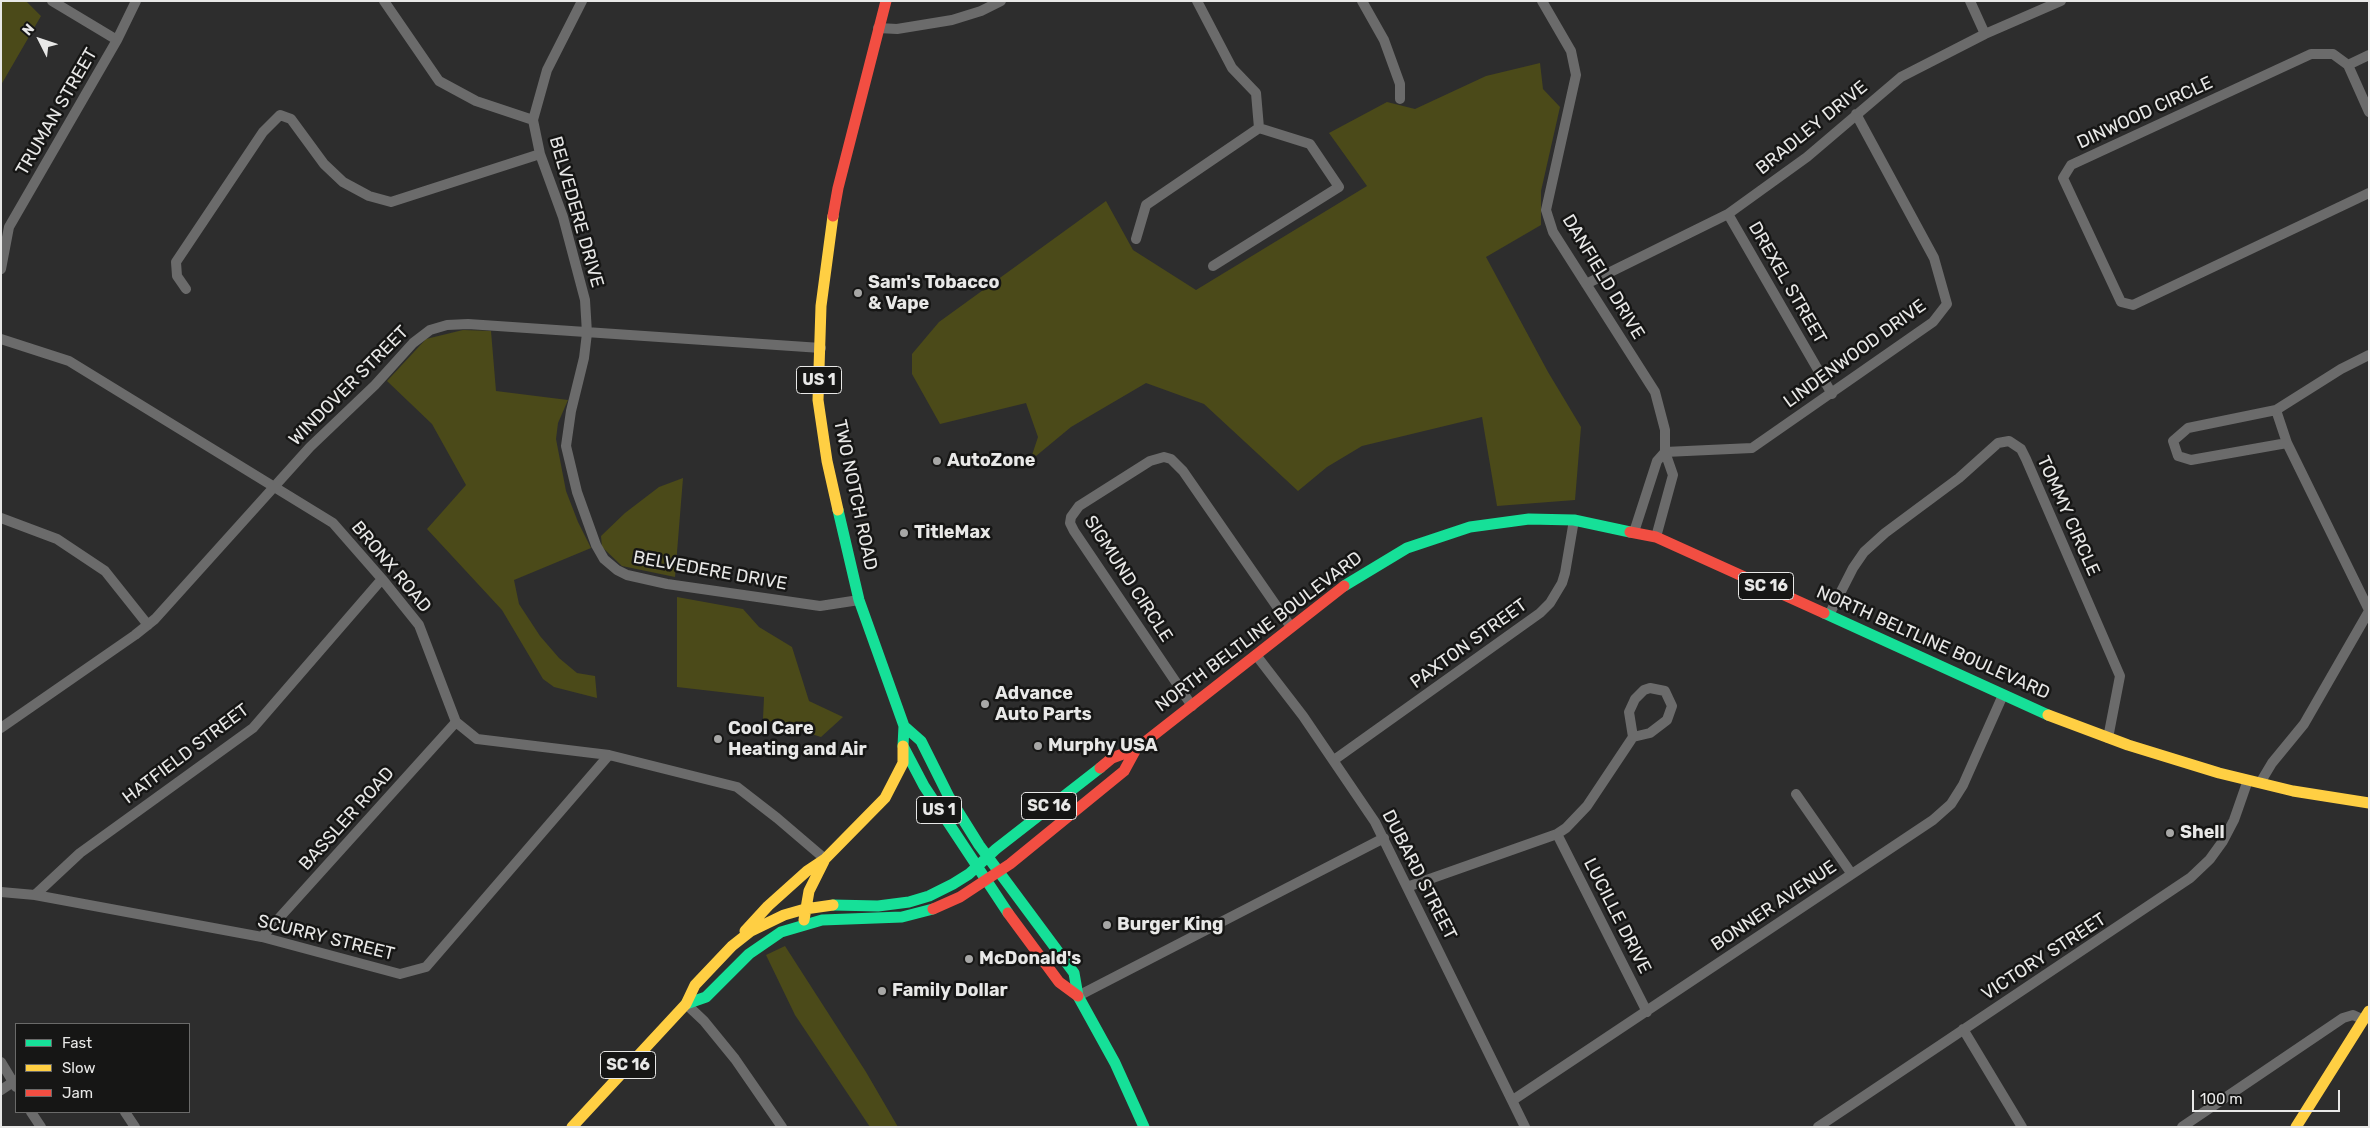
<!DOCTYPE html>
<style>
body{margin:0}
#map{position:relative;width:2370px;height:1128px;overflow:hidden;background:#2d2d2d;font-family:Rubik,sans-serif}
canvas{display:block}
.frame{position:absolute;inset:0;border:2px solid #e8e8e7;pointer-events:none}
.legend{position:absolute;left:15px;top:1023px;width:175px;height:90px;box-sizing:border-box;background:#161615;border:1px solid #6a6a69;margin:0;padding:6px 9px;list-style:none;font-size:15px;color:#e8e8e7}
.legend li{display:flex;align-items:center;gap:10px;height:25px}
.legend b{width:25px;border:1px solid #6a6a69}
.north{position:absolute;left:15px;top:15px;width:50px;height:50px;-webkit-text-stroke:4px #161615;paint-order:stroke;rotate:311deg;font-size:14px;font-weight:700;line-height:20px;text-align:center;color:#e8e8e7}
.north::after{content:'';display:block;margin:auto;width:18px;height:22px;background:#e8e8e7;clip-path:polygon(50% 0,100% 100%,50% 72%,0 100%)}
.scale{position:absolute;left:2192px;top:1090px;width:148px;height:22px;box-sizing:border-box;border:2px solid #e8e8e7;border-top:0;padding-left:6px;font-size:15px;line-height:18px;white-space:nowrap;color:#e8e8e7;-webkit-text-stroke:4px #161615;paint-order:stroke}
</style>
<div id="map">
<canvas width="2370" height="1128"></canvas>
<div class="frame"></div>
<ul class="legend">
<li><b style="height:6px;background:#16e098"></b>Fast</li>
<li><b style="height:6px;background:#ffcf43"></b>Slow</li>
<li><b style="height:6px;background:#f24e42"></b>Jam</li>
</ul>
<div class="north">N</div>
<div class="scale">100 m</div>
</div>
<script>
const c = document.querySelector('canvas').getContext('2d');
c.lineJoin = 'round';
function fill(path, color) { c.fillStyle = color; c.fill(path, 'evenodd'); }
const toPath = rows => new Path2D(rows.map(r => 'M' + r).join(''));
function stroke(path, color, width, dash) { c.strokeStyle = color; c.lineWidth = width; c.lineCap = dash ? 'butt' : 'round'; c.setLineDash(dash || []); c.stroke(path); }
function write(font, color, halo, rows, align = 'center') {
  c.font = font + ' Rubik,sans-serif'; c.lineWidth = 5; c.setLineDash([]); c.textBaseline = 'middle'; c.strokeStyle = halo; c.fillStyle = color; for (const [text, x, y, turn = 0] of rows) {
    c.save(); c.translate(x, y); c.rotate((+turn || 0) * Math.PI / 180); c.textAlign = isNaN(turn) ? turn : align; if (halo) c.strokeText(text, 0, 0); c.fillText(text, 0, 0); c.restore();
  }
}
fill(toPath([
 [1,1,26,1,41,16,1,85],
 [1540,63,1543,89,1560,107,1541,191,1541,225,1486,257,1548,372,1581,427,1575,500,1497,506,1482,417,1362,446,1327,467,1298,491,1204,404,1146,383,1071,427,1030,461,1038,437,1026,403,940,424,912,374,912,354,939,322,1106,201,1133,250,1196,290,1367,186,1329,133,1387,102,1415,109,1486,76],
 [463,330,491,331,496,391,568,400,558,423,556,439,566,491,578,522,591,548,514,580,519,604,540,636,559,658,577,673,595,676,597,698,554,687,543,679,502,610,427,529,466,485,432,424,387,381,426,339],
 [683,478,675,577,622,566,602,547,601,536,625,513,659,487],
 [677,597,743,609,759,627,792,647,809,701,843,717,821,737,763,719,764,697,677,687],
 [785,946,866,1072,898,1127,870,1127,795,1015,766,955]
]), '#4b4a19');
stroke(toPath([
 [52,1,117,40],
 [384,1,439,81,476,101,533,120],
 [582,1,547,70,533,120,540,154,563,217,585,300,587,333,584,358,571,411,566,446,577,492,596,545,604,559,617,570,627,575,667,584,820,606,859,600],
 [1197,1,1232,68,1256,93,1259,128],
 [1362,1,1384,40,1400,84,1400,99],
 [1542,1,1571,51,1576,75,1546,210,1553,232,1655,392,1665,430,1665,452,1673,475,1656,537],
 [1970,1,1985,34],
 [878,28,897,29,952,20,981,11,1001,1],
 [2348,65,2369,55],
 [2369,112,2348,65,2333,54,2311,54,2071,165,2063,178,2121,302,2133,305,2369,193],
 [1728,214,1832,394],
 [1136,239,1146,205,1259,128,1310,144,1339,187,1213,266],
 [1,269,9,227,117,40,136,1],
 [1586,284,1728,214,1807,157,1901,77,1985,34,2061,1],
 [186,289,177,276,176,262,263,132,280,115,291,119,324,164,343,182,369,196,391,202,540,154],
 [1,339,69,361,333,523,382,579,419,625,456,722,477,739,609,755,737,787,777,818,825,859],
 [2276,410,2287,443,2369,610],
 [2287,443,2191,460,2178,456,2173,441,2188,428,2276,410,2341,369,2369,355],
 [1665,452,1752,448,1933,322,1947,304,1934,258,1856,114],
 [1,518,57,539,105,571,148,625],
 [1634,532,1657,461,1665,452],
 [1829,615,1853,568,1864,552,1885,533,1959,478,1998,443,2009,441,2021,449,2026,459,2120,676,2108,738],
 [1256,655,1303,716,1375,822,1525,1127],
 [1192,706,1074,531,1070,523,1071,517,1079,506,1150,461,1164,457,1171,459,1183,471,1291,627],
 [1,728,135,635,155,619,310,447,375,385,413,343,430,330,447,325,468,324,821,348],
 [1334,760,1540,613,1550,603,1562,583,1565,573,1574,520],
 [2260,783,2272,763,2304,724,2369,611],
 [1796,794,1851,873],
 [1557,834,1647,1012],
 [1407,887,1557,834,1566,828,1587,806,1633,737,1629,712,1635,699,1644,690,1650,688,1665,691,1672,706,1667,720,1650,733,1633,737],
 [1,892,35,895,262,937,400,974,426,967,609,755],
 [35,895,80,853,253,728,382,579],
 [262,937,456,722],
 [1078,996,1384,838],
 [686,1004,704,1021,735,1059,782,1127],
 [1963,1029,2022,1127],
 [1,1062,16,1087],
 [1,1090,16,1080],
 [1513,1100,1933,820,1951,804,1963,785,2003,695],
 [31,1112,41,1127],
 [125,1112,135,1127],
 [1818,1127,2190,878,2210,859,2223,841,2234,820,2248,780],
 [2182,1127,2343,1018,2353,1015,2364,1020]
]), '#6b6b6b', 10);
stroke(toPath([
 [838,510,859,600,904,726,903,746,924,786,1008,913],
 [1344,586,1407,548,1470,527,1529,519,1574,520,1630,532],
 [1824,613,2048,715],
 [904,726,921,741,949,797,979,845,1074,973,1078,996,1115,1063,1144,1127],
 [833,905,878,906,909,902,929,896,953,884,969,874,996,849,1100,768],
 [686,1004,706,997,749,954,781,932,822,920,902,917,933,909]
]), '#16e098', 11);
stroke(toPath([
 [833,216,821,306,818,400,827,461,838,510],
 [2048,715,2128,745,2219,773,2293,791,2369,803],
 [804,920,809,891,824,861],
 [745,931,768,906,807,871,825,859,885,798,903,763,903,746],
 [572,1127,686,1004,695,985,732,946,751,931,784,915,805,909,833,905],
 [2296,1127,2369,1011]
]), '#ffcf43', 11);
stroke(toPath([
 [833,216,838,188,886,1],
 [1630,532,1656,537,1824,613],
 [1100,768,1112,758,1136,749,1344,586],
 [933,909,960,897,1010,864,1124,771,1136,749],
 [1008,913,1059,982,1078,996]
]), '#f24e42', 11);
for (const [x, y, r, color] of [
 [858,293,5,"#a7a7a6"],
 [937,461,5,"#a7a7a6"],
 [904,533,5,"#a7a7a6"],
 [985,704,5,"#a7a7a6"],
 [718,739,5,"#a7a7a6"],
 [1038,746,5,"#a7a7a6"],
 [2170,833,5,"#a7a7a6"],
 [1107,925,5,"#a7a7a6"],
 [969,959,5,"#a7a7a6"],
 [882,991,5,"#a7a7a6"]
]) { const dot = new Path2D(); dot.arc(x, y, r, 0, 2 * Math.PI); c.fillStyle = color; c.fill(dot); stroke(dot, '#161615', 2); }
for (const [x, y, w] of [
 [819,380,45],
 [1766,586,55],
 [1049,806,55],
 [939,810,45],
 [628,1065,55]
]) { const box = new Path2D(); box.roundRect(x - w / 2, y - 13.5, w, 27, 4); c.fillStyle = '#161615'; c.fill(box); stroke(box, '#e8e8e7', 1); }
write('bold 16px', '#e8e8e7', null, [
 ["US 1",819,380],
 ["SC 16",1766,586],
 ["SC 16",1049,806],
 ["US 1",939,810],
 ["SC 16",628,1065]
]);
write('18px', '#e8e8e7', '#161615', [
 ["TRUMAN STREET",57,112,-60],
 ["DINWOOD CIRCLE",2145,113,-25],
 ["BRADLEY DRIVE",1812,128,-39],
 ["BELVEDERE DRIVE",576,212,74],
 ["DANFIELD DRIVE",1603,277,59],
 ["DREXEL STREET",1787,283,60],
 ["LINDENWOOD DRIVE",1855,354,-36],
 ["WINDOVER STREET",349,386,-45],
 ["TWO NOTCH ROAD",855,495,78],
 ["TOMMY CIRCLE",2068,516,66],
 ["BRONX ROAD",391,567,50],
 ["BELVEDERE DRIVE",710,571,10],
 ["SIGMUND CIRCLE",1128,579,57],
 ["NORTH BELTLINE BOULEVARD",1259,632,-37],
 ["NORTH BELTLINE BOULEVARD",1933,643,24],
 ["PAXTON STREET",1469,644,-36],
 ["HATFIELD STREET",186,754,-37],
 ["BASSLER ROAD",347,819,-48],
 ["DUBARD STREET",1419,875,63],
 ["BONNER AVENUE",1774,906,-34],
 ["LUCILLE DRIVE",1617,916,63],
 ["SCURRY STREET",326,938,14],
 ["VICTORY STREET",2044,957,-33]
]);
write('bold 18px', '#e8e8e7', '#161615', [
 ["Sam's Tobacco",868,283],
 ["& Vape",868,304],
 ["AutoZone",947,461],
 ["TitleMax",914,533],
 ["Advance",995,694],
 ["Auto Parts",995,715],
 ["Cool Care",728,729],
 ["Heating and Air",728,750],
 ["Murphy USA",1048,746],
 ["Shell",2180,833],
 ["Burger King",1117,925],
 ["McDonald's",979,959],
 ["Family Dollar",892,991]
], 'left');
</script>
